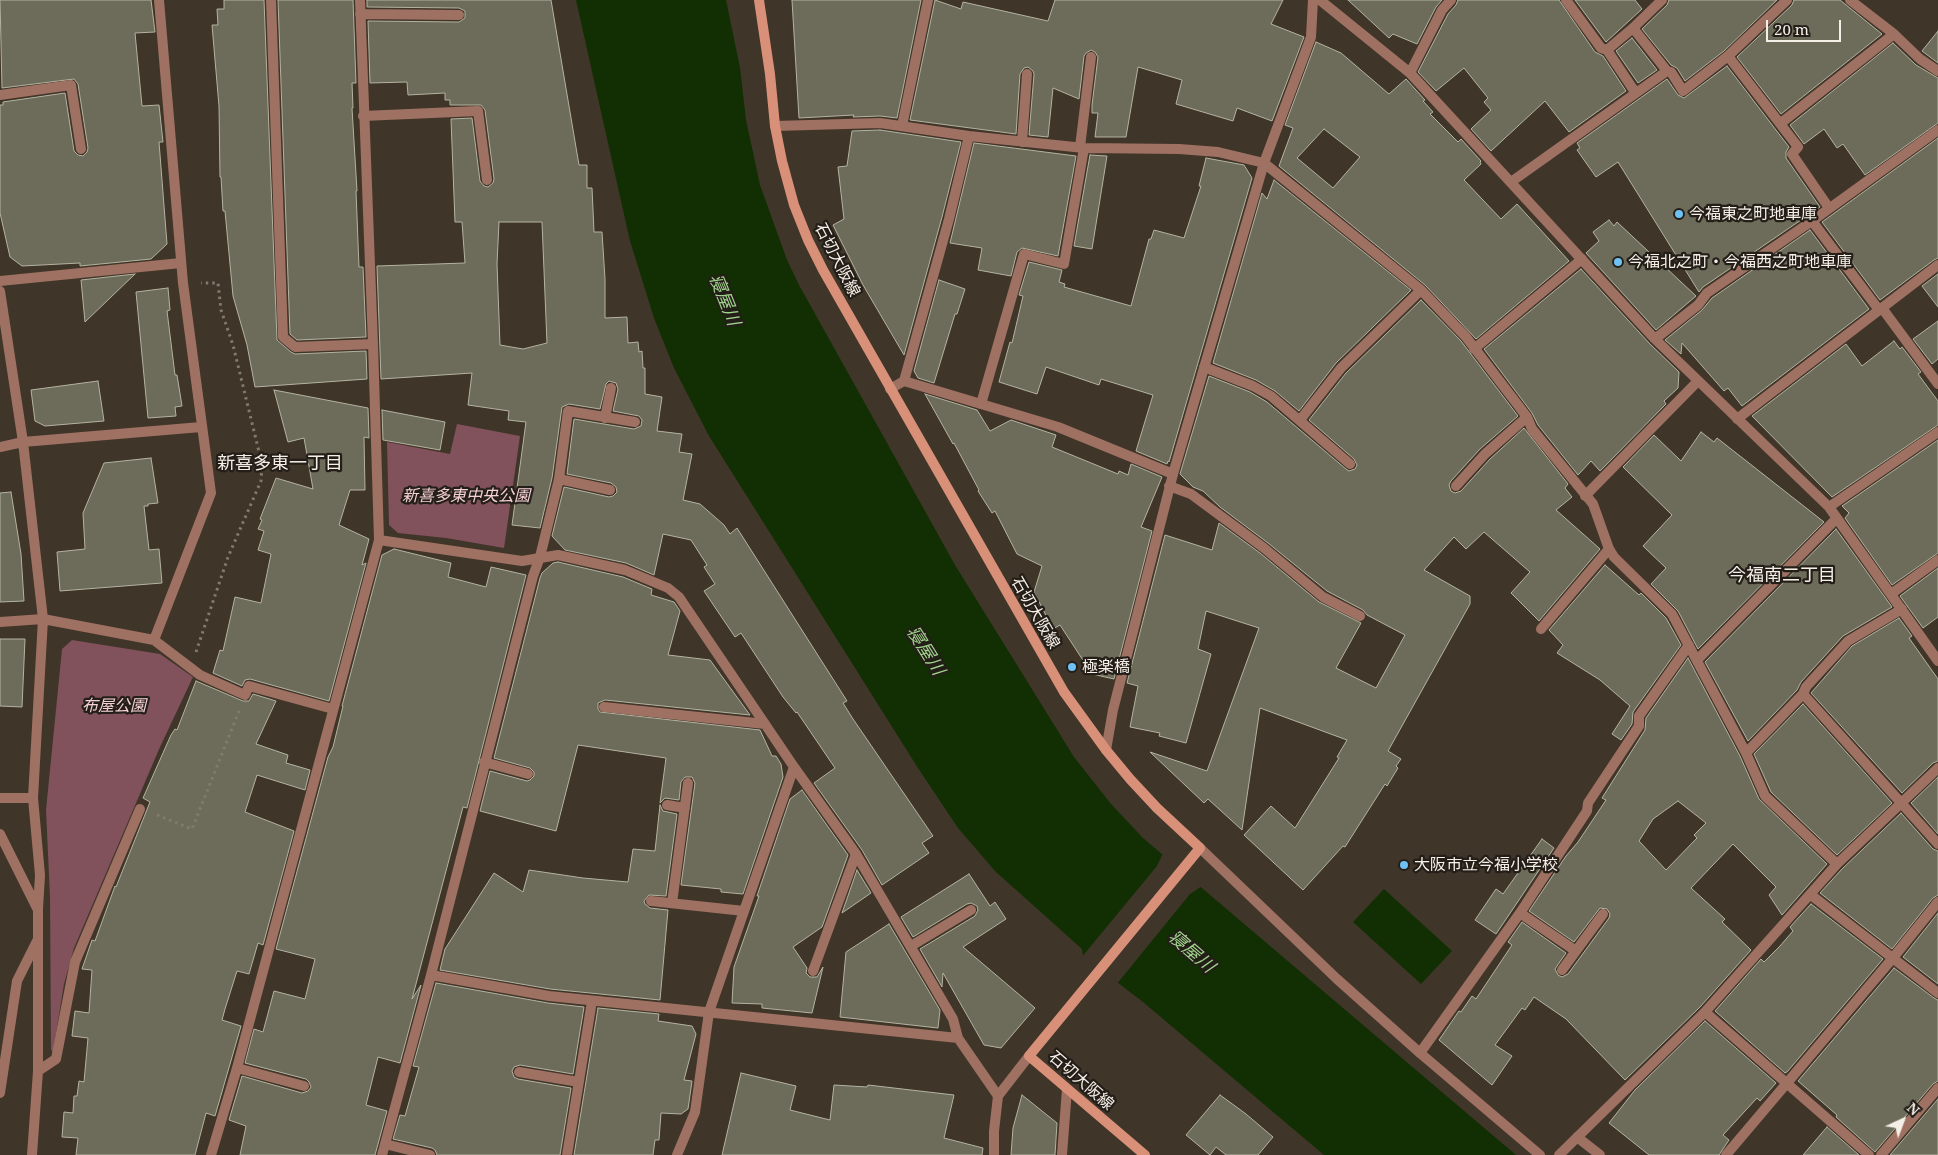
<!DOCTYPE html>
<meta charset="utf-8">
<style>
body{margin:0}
#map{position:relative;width:1938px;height:1155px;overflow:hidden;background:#403529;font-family:"Noto Serif",serif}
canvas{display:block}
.north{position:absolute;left:1878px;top:1095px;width:50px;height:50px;-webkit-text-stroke:4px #231e18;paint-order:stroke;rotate:43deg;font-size:14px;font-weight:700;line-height:20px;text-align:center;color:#f6efe7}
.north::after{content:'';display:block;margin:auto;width:18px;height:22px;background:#f6efe7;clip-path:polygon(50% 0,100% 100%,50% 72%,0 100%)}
.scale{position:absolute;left:1766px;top:20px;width:75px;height:22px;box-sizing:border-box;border:2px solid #f6efe7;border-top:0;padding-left:6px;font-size:15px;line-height:18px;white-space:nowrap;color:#f6efe7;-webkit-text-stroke:4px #231e18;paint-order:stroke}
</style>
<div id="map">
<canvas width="1938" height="1155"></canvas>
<div class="north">N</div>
<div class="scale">20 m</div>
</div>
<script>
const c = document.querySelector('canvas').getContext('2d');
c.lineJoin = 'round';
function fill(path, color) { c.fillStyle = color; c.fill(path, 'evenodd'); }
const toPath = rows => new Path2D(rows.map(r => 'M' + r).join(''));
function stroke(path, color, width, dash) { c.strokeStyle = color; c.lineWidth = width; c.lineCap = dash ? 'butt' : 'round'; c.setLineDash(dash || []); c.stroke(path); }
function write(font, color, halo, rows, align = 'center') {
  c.font = font + ' "Noto Serif","Noto Sans JP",serif'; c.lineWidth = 4.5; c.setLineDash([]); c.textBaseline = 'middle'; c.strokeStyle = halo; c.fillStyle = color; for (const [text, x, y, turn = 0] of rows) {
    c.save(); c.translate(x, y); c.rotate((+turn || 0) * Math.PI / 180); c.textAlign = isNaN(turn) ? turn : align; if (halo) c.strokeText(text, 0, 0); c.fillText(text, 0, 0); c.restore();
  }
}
fill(toPath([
 [457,424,520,436,504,548,446,538,398,533,389,525,387,442,450,454],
 [72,640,160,654,193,677,160,747,74,948,64,984,53,1052,51,1050,50,897,46,810,62,649]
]), '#81515c');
fill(toPath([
 [576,0,726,0,740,68,746,120,760,185,787,260,799,285,955,565,1074,757,1111,804,1143,838,1516,1155,1324,1155,1143,1002,1083,956,1082,949,995,871,958,828,918,768,709,436,674,368,654,318,630,241],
 [1384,889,1452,951,1421,984,1353,922]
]), '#112f02');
fill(toPath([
 [1163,853,1202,886,1190,894,1116,985,1081,958,1157,866]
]), '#403529');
const building = toPath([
 [0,0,151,0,155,32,135,33,142,106,159,105,163,142,159,142,167,244,151,259,80,266,80,263,22,266,10,257,0,213,0,105,3,105,3,102,65,93,74,151,78,155,83,156,87,152,88,148,78,84,74,79,2,88,0,0],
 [224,0,264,0,277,340,291,352,295,354,366,351,367,379,255,387,247,345,233,296,225,211,223,211,221,177,220,177,219,106,212,25,218,25,217,9,224,9,224,0],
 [278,0,353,0,356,83,352,83,353,108,352,108,357,191,356,191,359,267,363,267,366,337,297,340,290,334,278,0],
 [367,0,551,0,579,165,587,165,587,188,592,188,594,232,602,232,605,279,605,318,627,317,628,343,638,342,639,352,642,351,643,368,645,368,645,394,662,397,657,431,682,434,679,452,692,454,683,500,700,504,724,525,730,534,737,528,847,701,843,703,853,719,933,836,922,843,929,853,882,885,862,850,814,783,835,768,797,712,796,713,783,697,741,633,735,637,704,591,715,584,704,567,707,565,691,540,663,534,654,575,626,563,565,550,552,536,564,487,609,497,613,496,617,492,616,487,611,483,567,474,574,419,634,429,641,426,642,420,639,416,613,411,618,389,616,383,609,381,606,384,600,409,569,404,562,407,552,478,540,528,512,525,526,422,508,420,509,411,468,405,472,373,381,379,377,266,465,263,462,222,455,222,451,119,472,118,480,181,484,186,488,187,493,183,494,179,485,110,481,105,450,105,450,100,445,100,445,93,408,95,407,82,370,83,368,21,459,22,465,18,465,11,459,8,367,7,367,0],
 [499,222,542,222,547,343,523,349,500,345,497,264,499,222],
 [792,0,921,0,897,118,880,116,853,117,854,115,799,118,792,0],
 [935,0,961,9,963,2,1048,21,1055,0,1283,0,1271,24,1304,37,1272,121,1237,108,1233,121,1176,104,1182,80,1138,67,1126,137,1095,137,1098,113,1092,113,1092,105,1098,57,1095,52,1091,50,1086,53,1084,56,1079,99,1053,88,1048,137,1029,135,1034,74,1033,71,1028,67,1024,68,1020,74,1016,134,910,120,935,0],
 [1348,0,1442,0,1436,7,1417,44,1393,34,1389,38,1348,0],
 [1458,0,1559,0,1595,52,1603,56,1626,91,1569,132,1545,101,1491,151,1471,129,1491,110,1484,102,1488,98,1464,68,1436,91,1418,72,1448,14,1456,5,1458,0],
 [1575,0,1635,0,1642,9,1606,42,1575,0],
 [1669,0,1777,0,1724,51,1685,81,1677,68,1671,65,1642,29,1667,5,1669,0],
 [1794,0,1840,0,1882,34,1781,114,1737,57,1792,5,1794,0],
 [1938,31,1938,63,1922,51,1938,31],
 [1632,38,1657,70,1638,83,1616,51,1632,38],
 [1316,42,1341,53,1389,94,1406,79,1425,100,1423,101,1433,112,1430,114,1458,142,1461,139,1481,161,1480,162,1481,164,1464,180,1501,219,1517,204,1569,261,1476,339,1425,285,1279,166,1293,128,1285,125,1316,42],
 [1324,129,1360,157,1333,188,1297,158,1324,129],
 [1893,43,1916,65,1938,78,1938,123,1865,175,1843,144,1837,148,1824,129,1804,144,1790,125,1893,43],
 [1727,66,1789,147,1786,152,1786,158,1820,207,1703,287,1699,292,1618,162,1596,177,1577,150,1580,148,1577,143,1667,79,1678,95,1684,98,1727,66],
 [880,130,961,142,942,217,904,355,863,285,833,225,844,219,838,167,847,166,852,131,880,130],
 [1938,138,1938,258,1934,260,1880,300,1822,222,1938,138],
 [974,143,1076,156,1058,256,1022,248,1017,252,1011,276,978,270,982,248,950,243,974,143],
 [1090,155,1107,156,1092,249,1074,246,1090,155],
 [1206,158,1244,165,1252,178,1169,462,1168,461,1167,464,1136,451,1153,395,1101,379,1099,385,1046,367,1037,394,999,382,1010,342,1012,343,1023,296,1019,295,1029,262,1062,270,1059,282,1065,284,1064,287,1131,306,1149,239,1151,239,1154,230,1184,238,1201,186,1199,186,1206,158],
 [1274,180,1411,290,1336,363,1299,411,1275,391,1256,380,1213,363,1262,193,1267,199,1274,180],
 [1609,220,1614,226,1617,222,1696,296,1656,330,1586,253,1599,241,1593,232,1609,220],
 [1810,230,1869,309,1742,406,1728,388,1724,391,1682,343,1681,354,1665,340,1702,310,1712,298,1810,230],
 [1581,269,1650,344,1679,372,1678,388,1664,401,1666,404,1603,468,1600,471,1591,461,1578,475,1538,425,1532,413,1484,349,1581,269],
 [135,274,85,322,81,280,135,274],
 [1938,274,1938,307,1922,286,1938,274],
 [939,280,965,289,957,314,955,314,934,383,918,378,914,371,939,280],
 [168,288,170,310,167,311,175,375,177,375,182,406,175,407,176,416,148,418,136,292,168,288],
 [1421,300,1461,341,1518,416,1480,449,1451,481,1449,485,1451,491,1455,493,1461,491,1490,459,1524,428,1568,484,1565,488,1572,497,1556,510,1600,549,1539,621,1511,593,1530,572,1484,532,1466,549,1454,537,1424,570,1470,596,1470,604,1388,751,1401,759,1396,766,1398,768,1387,786,1385,784,1345,847,1343,846,1303,890,1244,835,1271,806,1295,828,1339,758,1337,757,1347,740,1260,708,1242,830,1208,799,1204,803,1150,752,1207,771,1259,628,1206,611,1198,649,1211,654,1186,743,1159,736,1160,733,1130,727,1138,686,1127,683,1165,535,1212,550,1219,523,1260,553,1319,602,1361,623,1336,668,1376,688,1405,635,1367,615,1363,610,1327,591,1268,543,1220,507,1203,491,1193,487,1180,474,1209,376,1250,392,1267,402,1346,469,1349,471,1355,469,1357,465,1354,459,1309,420,1346,373,1421,300],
 [1938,321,1938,359,1932,364,1913,339,1938,321],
 [1894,341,1900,349,1902,347,1921,372,1918,374,1938,401,1938,425,1832,497,1752,416,1846,344,1862,366,1894,341],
 [98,381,104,421,45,426,35,421,31,390,98,381],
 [274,390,368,408,369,438,364,437,365,490,350,490,339,525,369,539,362,565,366,563,329,701,250,679,245,680,242,686,213,673,220,650,223,651,235,597,261,603,271,554,258,550,264,531,258,529,262,520,260,519,276,478,313,489,304,438,288,442,274,390],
 [925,394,977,410,990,431,1011,420,1056,435,1052,447,1118,474,1119,471,1128,475,1131,464,1162,477,1141,527,1152,531,1114,679,1092,674,1060,625,1053,629,1034,592,1042,566,1017,554,995,511,992,513,978,491,979,490,954,443,953,444,925,394],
 [382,410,445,422,440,450,383,440,382,410],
 [1701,432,1714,442,1717,438,1824,522,1698,649,1678,611,1651,584,1666,568,1643,546,1672,515,1623,467,1654,435,1681,461,1701,432],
 [1938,440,1938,553,1892,585,1845,518,1849,513,1842,506,1938,440],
 [151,458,158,503,148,504,148,506,144,506,149,550,159,549,162,583,60,591,57,552,85,549,83,513,104,463,151,458],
 [11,492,21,554,24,601,0,602,0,493,11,492],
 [1836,529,1892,607,1843,636,1801,682,1797,690,1748,741,1705,662,1836,529],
 [394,549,451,563,448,577,486,587,491,567,526,575,467,808,463,807,412,999,421,985,400,1063,378,1057,366,1105,387,1111,375,1155,240,1155,246,1126,229,1120,242,1076,302,1093,308,1091,311,1087,309,1082,306,1079,245,1063,254,1029,263,1032,274,991,305,999,315,959,276,949,328,757,333,747,343,706,342,706,382,555,394,549],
 [558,562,623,577,652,589,651,595,674,602,680,611,668,655,710,660,750,715,605,700,598,703,598,709,600,712,760,730,772,756,776,756,781,764,783,777,743,894,721,892,721,889,681,885,695,783,692,777,685,777,681,782,679,800,665,798,660,803,666,758,578,745,556,831,480,811,490,771,527,781,530,780,534,776,534,772,530,768,494,758,540,578,542,573,553,563,558,562],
 [1605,565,1639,595,1641,593,1666,618,1681,645,1633,712,1632,724,1621,740,1612,734,1630,706,1600,680,1557,653,1563,645,1549,630,1605,565],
 [1938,568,1938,617,1923,628,1900,596,1938,568],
 [1899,618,1912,636,1909,638,1938,679,1938,761,1933,763,1902,793,1811,693,1852,646,1899,618],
 [0,639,25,639,22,707,0,706,0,639],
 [1688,658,1740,756,1759,799,1827,864,1782,915,1769,895,1776,887,1733,844,1691,888,1725,919,1722,922,1751,950,1700,1007,1625,1080,1566,1019,1534,997,1525,1010,1522,1008,1495,1045,1512,1056,1492,1085,1439,1040,1459,1011,1461,1012,1472,996,1476,999,1512,945,1508,942,1522,922,1566,953,1555,969,1558,975,1562,977,1568,974,1609,918,1610,914,1607,909,1600,908,1574,942,1529,911,1566,856,1578,842,1606,800,1602,798,1645,730,1646,718,1688,658],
 [1678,801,1706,823,1694,835,1697,838,1666,870,1639,841,1653,819,1678,801],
 [196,681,243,701,249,701,253,694,276,701,256,744,288,755,286,763,310,770,305,790,257,775,245,812,294,831,263,945,258,943,249,974,237,971,225,1009,222,1020,241,1026,215,1116,206,1113,195,1155,76,1155,78,1138,62,1137,64,1112,73,1113,74,1096,77,1096,79,1081,84,1082,88,1038,72,1036,75,1011,89,1013,92,970,82,969,92,940,95,941,115,886,116,887,150,802,143,798,171,735,175,729,177,730,196,681],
 [1803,704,1892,803,1837,855,1771,792,1754,754,1803,704],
 [1938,777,1938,834,1911,803,1938,777],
 [802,790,848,855,822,927,793,947,807,968,806,973,810,977,817,977,823,967,812,1013,762,1008,762,1004,732,1003,734,967,759,896,757,896,790,799,802,790],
 [660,805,663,811,677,814,666,896,649,895,644,901,645,904,650,908,668,910,660,1000,550,989,440,970,445,949,494,873,523,892,529,870,583,878,628,882,633,849,655,851,660,805],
 [1901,813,1933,849,1938,851,1938,895,1933,898,1892,949,1820,893,1842,869,1901,813],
 [1542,839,1554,848,1496,934,1475,920,1496,889,1503,894,1542,839],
 [857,870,871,893,842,913,857,870],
 [969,874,990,906,995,902,1006,919,963,947,1035,1008,1001,1048,984,1045,943,973,942,987,920,949,975,916,978,910,977,906,971,903,967,904,913,937,901,917,969,874],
 [1811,904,1883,959,1787,1072,1785,1073,1715,1011,1761,959,1764,962,1780,946,1793,931,1790,927,1811,904],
 [1938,913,1938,984,1903,957,1938,913],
 [889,924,940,1010,938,1028,840,1017,846,952,889,924],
 [1894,968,1934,998,1938,1000,1938,1081,1933,1084,1875,1152,1836,1117,1837,1115,1798,1081,1894,968],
 [436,983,548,1003,584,1007,573,1074,520,1065,514,1067,512,1071,514,1077,518,1079,571,1088,560,1155,437,1155,435,1150,432,1148,393,1139,400,1115,405,1116,419,1067,413,1066,436,983],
 [598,1008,659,1014,658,1021,692,1026,696,1034,684,1080,692,1081,688,1109,681,1114,661,1113,659,1140,655,1140,653,1155,574,1155,598,1008],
 [1705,1021,1776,1083,1760,1101,1757,1098,1723,1135,1729,1140,1719,1155,1649,1155,1609,1123,1635,1090,1705,1021],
 [741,1073,796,1086,790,1110,830,1120,834,1085,867,1087,868,1085,954,1095,944,1138,983,1148,982,1155,722,1155,741,1073],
 [1022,1095,1057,1123,1055,1155,1011,1155,1013,1128,1022,1095],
 [1220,1095,1246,1114,1273,1137,1258,1155,1226,1155,1216,1147,1210,1155,1186,1135,1220,1095],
 [1938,1099,1938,1155,1890,1155,1938,1099],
 [1827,1127,1859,1155,1803,1155,1827,1127]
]);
fill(building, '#6d6c5b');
stroke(building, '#b4b3a1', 1);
stroke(toPath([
 [196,652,228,557,261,481,262,464,233,345,221,310,218,283,201,283],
 [157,815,192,829,239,711]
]), '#837a6f', 3, [2.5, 4]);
stroke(toPath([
 [1728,56,1798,147,1792,154,1829,208],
 [1204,367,1253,386,1271,396,1350,464],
 [890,389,904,381,1058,427,1173,474],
 [605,418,611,388],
 [559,479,610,490],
 [1585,496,1697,382],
 [540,557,559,479,568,411,635,422],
 [1541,629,1609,549],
 [38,1071,56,1059,75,962,140,809]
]), '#9f7162', 10);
stroke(toPath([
 [271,0,283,337,295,347,373,344],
 [1320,0,1410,73,1655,339,1829,507,1938,661],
 [1566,0,1601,48,1607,50,1635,92],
 [1850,0,1894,34,1920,59,1938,71],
 [360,14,459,15],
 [1633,28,1667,71],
 [1607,50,1633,28,1662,0],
 [1410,73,1442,10,1451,0],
 [0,95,71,85,81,149],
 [363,116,478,111,487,180],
 [1781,123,1894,34],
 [775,126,880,123,969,136,1084,148,1179,149,1218,152,1264,163,1421,290,1466,337,1527,417,1532,429,1593,504,1609,549,1614,557,1672,614,1746,753,1765,796,1837,864],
 [902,126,928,0],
 [1022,142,1027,74],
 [1080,147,1091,57],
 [1511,182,1667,71,1671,72,1683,91,1728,56,1787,0],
 [1812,221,1879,310],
 [0,281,181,263],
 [0,291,23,442,43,619,33,798,40,875,38,909,38,1071,32,1155],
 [1882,308,1938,384],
 [1655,339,1698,305,1707,293,1812,221,1938,130],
 [1474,349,1582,259],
 [904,381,949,219,969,136],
 [981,404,1024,254,1064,264,1084,148],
 [1737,419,1938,265],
 [1300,420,1341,368,1421,290],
 [0,447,23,442,201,427],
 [1169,486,1191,494,1264,548,1323,597,1360,616],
 [1456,486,1485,454,1527,417],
 [1829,507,1938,432],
 [379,540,522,561,558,555,625,570,668,588,679,597,794,767,856,854,953,1019,958,1038,998,1096],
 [1891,594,1938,560],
 [0,622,43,619,154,640,200,675,245,695,249,686,333,709],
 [154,640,211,493,183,283,159,0],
 [1697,660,1837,518],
 [1803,694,1938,844],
 [604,707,765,724],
 [1106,750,1113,710,1173,474,1264,163,1311,37,1313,0],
 [1746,753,1803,694,1806,687,1848,641,1902,609],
 [484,762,528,774],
 [0,798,33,798],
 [667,805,685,808],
 [0,834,37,908],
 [1811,895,1938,993],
 [651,901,744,911],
 [672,903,688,783],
 [1520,913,1576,951],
 [911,946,971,910],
 [1562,970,1603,914],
 [813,971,856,854],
 [431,975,549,996,958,1038],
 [1705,1012,1869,1155],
 [1420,1053,1520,913,1587,811,1588,803,1639,726,1639,716,1689,645],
 [237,1068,304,1086],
 [519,1072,579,1082],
 [0,1093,17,981,37,941],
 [1577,1137,1600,1155],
 [385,1144,430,1155],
 [211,1155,237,1068,379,540,373,344,360,0],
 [382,1155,431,975,533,576,540,557],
 [567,1155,592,1001],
 [677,1155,695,1112,709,1012,794,767],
 [1062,1155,1067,1089],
 [1559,1155,1705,1012,1837,864,1938,768],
 [1726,1155,1892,959,1938,902],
 [1881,1155,1938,1088]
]), '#9f7162', 10);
stroke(toPath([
 [1200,848,1337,979,1420,1053,1540,1155],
 [994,1155,994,1131,998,1096,1029,1056]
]), '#9f7162', 10);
stroke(toPath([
 [759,0,770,74,775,126,782,161,794,205,808,240,823,270,1064,692,1106,750,1130,779,1157,808,1200,848,1029,1056,1145,1155]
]), '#d99079', 10);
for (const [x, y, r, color] of [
 [1679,214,5,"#6ec2f3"],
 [1618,262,5,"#6ec2f3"],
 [1072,667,5,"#6ec2f3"],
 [1404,865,5,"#6ec2f3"]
]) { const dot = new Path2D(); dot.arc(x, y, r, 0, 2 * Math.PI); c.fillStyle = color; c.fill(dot); stroke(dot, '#231e18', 2); }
write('16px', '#f6efe7', '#231e18', [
 ["今福東之町地車庫",1689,214],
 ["今福北之町・今福西之町地車庫",1628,262],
 ["極楽橋",1082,667],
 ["大阪市立今福小学校",1414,865]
], 'left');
write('16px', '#f6efe7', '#231e18', [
 ["石切大阪線",837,260,63],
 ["石切大阪線",1035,613,60],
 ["石切大阪線",1081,1081,41]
]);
write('italic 16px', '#f6d0d7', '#231e18', [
 ["新喜多東中央公園",466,496],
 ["布屋公園",114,706]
]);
write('italic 18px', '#a0d38c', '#231e18', [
 ["寝屋川",724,300,68],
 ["寝屋川",925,651,58],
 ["寝屋川",1191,952,41]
]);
write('18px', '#f6efe7', '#231e18', [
 ["新喜多東一丁目",280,464],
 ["今福南二丁目",1782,576]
]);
</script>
